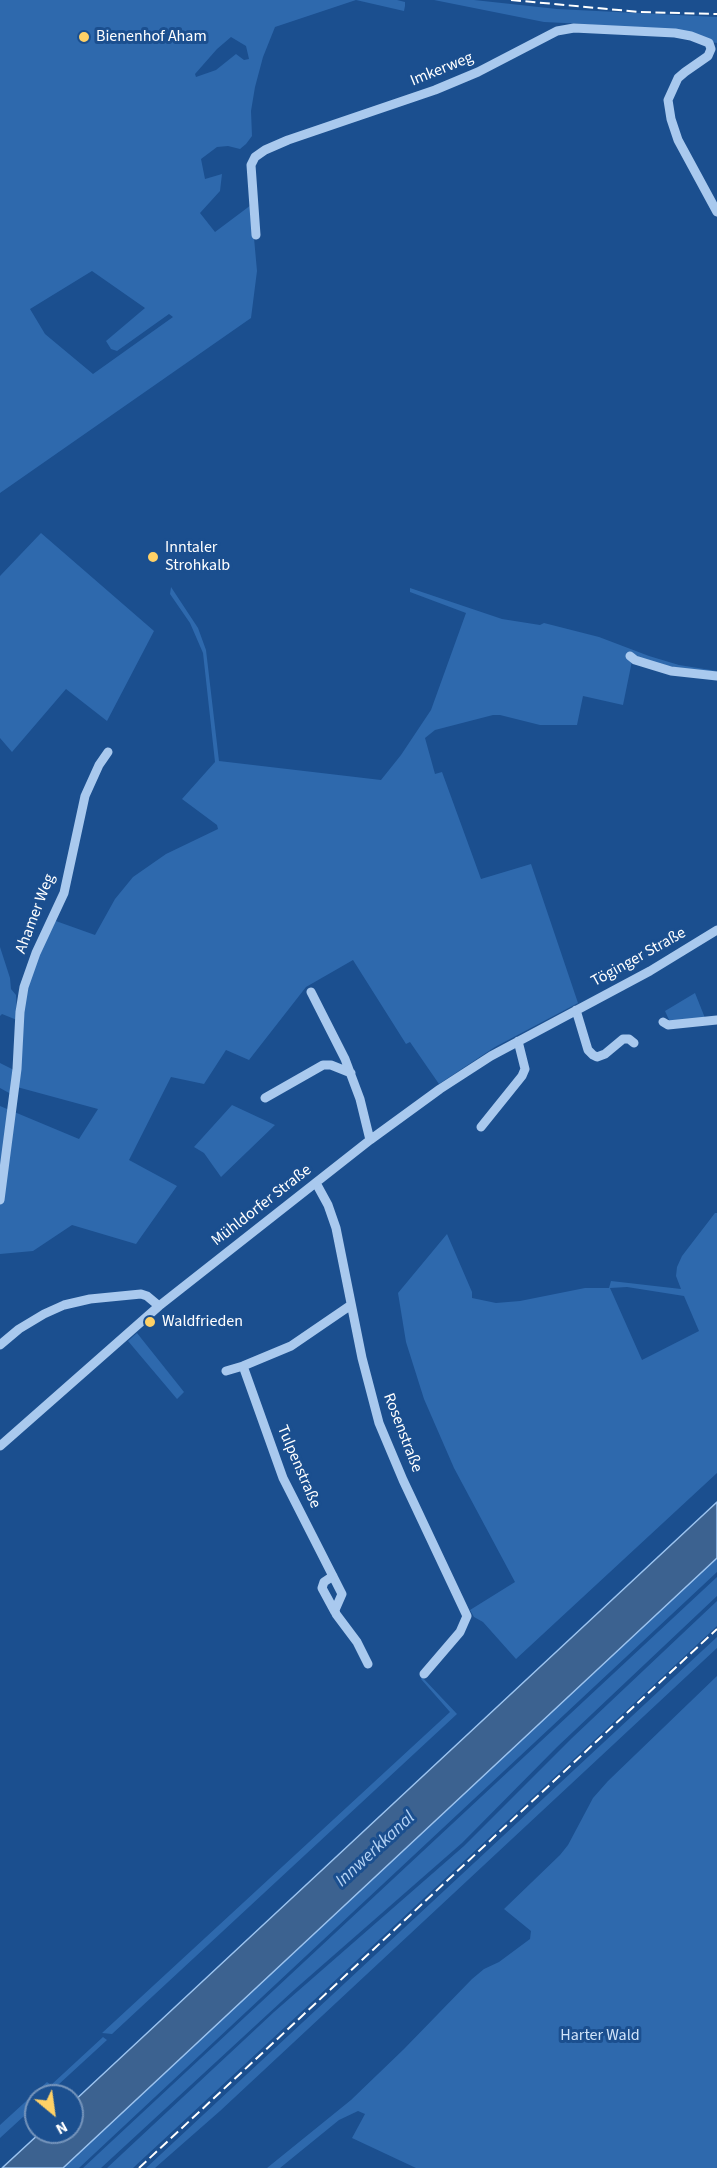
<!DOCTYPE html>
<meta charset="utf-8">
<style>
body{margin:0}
#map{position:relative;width:717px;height:2168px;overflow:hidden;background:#1b4f8f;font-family:"Source Sans 3",sans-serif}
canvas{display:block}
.north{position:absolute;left:24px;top:2084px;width:60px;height:60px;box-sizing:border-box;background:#1b4f8f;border:2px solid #7695bc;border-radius:50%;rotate:151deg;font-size:16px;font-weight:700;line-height:24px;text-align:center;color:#fff}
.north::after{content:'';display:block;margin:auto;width:21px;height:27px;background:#ffd166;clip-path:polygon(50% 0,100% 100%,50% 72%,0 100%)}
</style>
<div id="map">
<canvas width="717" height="2168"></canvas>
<div class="north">N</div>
</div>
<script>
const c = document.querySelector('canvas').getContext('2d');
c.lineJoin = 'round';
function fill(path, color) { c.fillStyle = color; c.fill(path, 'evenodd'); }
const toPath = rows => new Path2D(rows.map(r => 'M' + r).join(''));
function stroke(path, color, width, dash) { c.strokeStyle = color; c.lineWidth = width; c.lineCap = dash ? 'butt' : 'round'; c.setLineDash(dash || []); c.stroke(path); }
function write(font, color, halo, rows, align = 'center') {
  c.font = font + ' "Source Sans 3",sans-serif'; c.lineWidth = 6; c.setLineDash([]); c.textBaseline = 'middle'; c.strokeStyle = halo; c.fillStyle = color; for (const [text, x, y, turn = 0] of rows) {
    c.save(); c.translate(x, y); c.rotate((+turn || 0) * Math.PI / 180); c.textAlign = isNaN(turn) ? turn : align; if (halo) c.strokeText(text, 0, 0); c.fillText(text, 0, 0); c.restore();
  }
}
fill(toPath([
 [0,0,397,0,405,2,405,6,404,11,356,0,275,27,263,57,255,87,251,111,252,136,246,144,240,149,228,146,217,147,201,159,205,179,222,174,220,191,200,213,215,232,251,205,257,271,251,318,0,493],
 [231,37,246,46,249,59,244,60,236,54,216,70,196,77,195,74,217,49],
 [92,271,145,308,106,341,111,349,117,351,169,314,173,317,93,374,45,334,30,309],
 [434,0,474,0,557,9,717,17,717,43,585,24,544,22],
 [41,533,154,631,107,721,66,689,12,752,0,738,0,576],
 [171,587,198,628,206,650,219,761,381,780,401,755,431,710,466,613,410,592,410,588,502,619,540,625,544,623,599,637,649,656,679,665,717,671,717,674,632,661,623,705,583,696,577,725,540,725,500,715,493,715,435,730,425,738,435,774,442,772,481,879,531,864,578,1003,495,1047,439,1084,410,1042,406,1044,353,960,306,987,249,1060,226,1050,204,1084,171,1077,129,1160,177,1186,136,1244,72,1225,33,1251,0,1254,0,1106,79,1139,98,1109,17,1087,24,991,53,920,95,935,115,899,133,877,166,854,218,829,217,825,182,799,215,762,203,653,190,623,170,594],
 [0,947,10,978,11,989,16,995,17,1020,2,1014,0,1016],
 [695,993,705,1018,670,1022,665,1011],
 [0,1063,14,1070,11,1094,0,1088],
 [232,1105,275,1125,221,1177,204,1153,194,1147],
 [715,1213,717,1213,717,1473,516,1659,483,1622,474,1617,470,1610,515,1582,454,1468,424,1399,406,1342,398,1293,447,1234,472,1292,472,1298,496,1303,520,1301,585,1288,609,1288,611,1281,681,1289,676,1276,677,1267,682,1256],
 [627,1287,684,1296,699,1331,642,1360,610,1288],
 [137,1333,184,1392,177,1399,128,1341],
 [717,1558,717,1572,79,2168,63,2168],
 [717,1577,717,1596,557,1747,462,1843,294,1990,101,2168,83,2168],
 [717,1601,717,1626,575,1758,133,2168,107,2168,274,2012,464,1846,572,1738],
 [717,1637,717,1648,220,2111,155,2168,146,2168],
 [717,1676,717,2168,416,2168,352,2138,365,2114,358,2111,339,2120,280,2168,267,2168,351,2100,404,2049,472,1979,484,1969,499,1962,530,1939,531,1931,504,1909,560,1855,568,1845,593,1798,608,1781],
 [422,1677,457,1714,112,2034,102,2033,450,1712,421,1679],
 [103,2037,107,2040,46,2096,36,2096,36,2105,0,2138,0,2125,47,2082,51,2085]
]), '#2e69ad');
const water = toPath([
 [717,1502,717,1558,63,2168,2,2168,41,2132,72,2132,72,2103,717,1502]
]);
fill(water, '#3c6290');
stroke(water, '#9cc4f0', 1.5);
stroke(toPath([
 [256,235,251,165,255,157,265,150,288,140,435,90,478,72,557,31,574,28,675,33,691,36,709,43,711,49,708,56,685,72,678,78,668,100,671,119,678,140,717,212],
 [630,656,635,660,671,671,717,676],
 [311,992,345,1059,360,1099,370,1140],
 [576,1010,588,1050,593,1055,597,1057,605,1054,623,1039,629,1039,634,1043],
 [663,1022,668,1025,717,1020],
 [265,1098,323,1065,331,1065,351,1073],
 [481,1127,522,1076,525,1069,518,1041],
 [316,1183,328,1205,336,1228,362,1358,379,1423,403,1480,467,1616,460,1632,424,1674],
 [0,1200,17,1069,20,1012,24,987,36,953,64,893,85,796,99,765,108,752],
 [0,1345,19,1329,44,1314,64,1305,90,1299,141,1294,147,1296,159,1306],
 [243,1366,283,1478,342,1594,335,1610,336,1614,357,1642,368,1664],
 [226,1371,243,1366,291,1346,351,1305],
 [0,1446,159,1306,370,1140,440,1089,491,1056,650,971,717,930],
 [333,1576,324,1582,322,1588,335,1612]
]), '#a9c9ee', 9);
stroke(toPath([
 [511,0,640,12,717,14],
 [139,2168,717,1629]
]), '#fff', 2, [10, 4.5]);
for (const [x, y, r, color] of [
 [84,37,6,"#ffd166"],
 [153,557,6,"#ffd166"],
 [150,1322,6,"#ffd166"]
]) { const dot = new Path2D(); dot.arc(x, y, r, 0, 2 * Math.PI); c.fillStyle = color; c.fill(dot); stroke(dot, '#1b4f8f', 2); }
write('16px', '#fff', '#1b4f8f', [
 ["Bienenhof Aham",96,37],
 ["Inntaler",165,548],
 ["Strohkalb",165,566],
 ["Waldfrieden",162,1322]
], 'left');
write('16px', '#fff', '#1b4f8f', [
 ["Imkerweg",442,70,-22],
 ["Ahamer Weg",36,914,-69],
 ["Töginger Straße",639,958,-29],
 ["Mühldorfer Straße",262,1206,-38],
 ["Rosenstraße",402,1433,69],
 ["Tulpenstraße",298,1467,67]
]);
write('16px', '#cfe3fa', '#1b4f8f', [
 ["Harter Wald",600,2036]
]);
write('italic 18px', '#b5d3f5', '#1b4f8f', [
 ["Innwerkkanal",376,1850,-43]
]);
</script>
